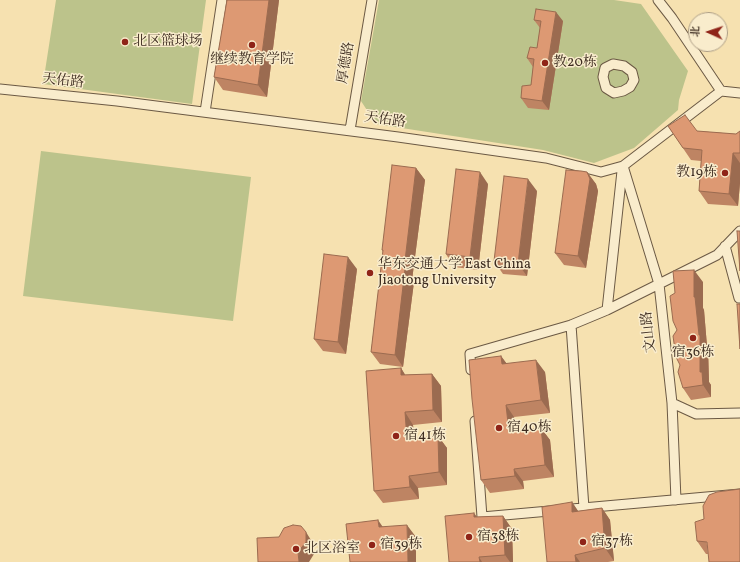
<!DOCTYPE html>
<meta charset="utf-8">
<style>
body{margin:0}
#map{position:relative;width:740px;height:562px;overflow:hidden;background:#f6e1b0;font-family:Vollkorn,"Noto Serif SC",serif}
canvas{display:block}
.north{position:absolute;left:688px;top:12px;width:40px;height:40px;box-sizing:border-box;background:#f9eccc;border:1px solid #ae9f87;border-radius:50%;rotate:273deg;font-size:11px;font-weight:700;line-height:16px;text-align:center;color:#3d2c20}
.north::after{content:'';display:block;margin:auto;width:14px;height:18px;background:#8f2418;clip-path:polygon(50% 0,100% 100%,50% 72%,0 100%)}
</style>
<div id="map">
<canvas width="740" height="562"></canvas>
<div class="north">北</div>
</div>
<script>
const c = document.querySelector('canvas').getContext('2d');
c.lineJoin = 'round';
function fill(path, color) { c.fillStyle = color; c.fill(path, 'evenodd'); }
const toPath = rows => new Path2D(rows.map(r => 'M' + r).join(''));
function stroke(path, color, width, dash) { c.strokeStyle = color; c.lineWidth = width; c.lineCap = dash ? 'butt' : 'round'; c.setLineDash(dash || []); c.stroke(path); }
function write(font, color, halo, rows, align = 'center') {
  c.font = font + ' Vollkorn,"Noto Serif SC",serif'; c.lineWidth = 3; c.setLineDash([]); c.textBaseline = 'middle'; c.strokeStyle = halo; c.fillStyle = color; for (const [text, x, y, turn = 0] of rows) {
    c.save(); c.translate(x, y); c.rotate((+turn || 0) * Math.PI / 180); c.textAlign = isNaN(turn) ? turn : align; if (halo) c.strokeText(text, 0, 0); c.fillText(text, 0, 0); c.restore();
  }
}
fill(toPath([
 [56,0,206,0,192,104,43,84],
 [379,0,614,0,641,4,688,71,679,100,678,110,634,148,594,163,543,150,376,124,361,101],
 [41,151,251,177,233,321,23,296]
]), '#bcc38b');
const street = toPath([
 [658,0,672,18,721,91],
 [613,64,624,66,632,72,634,80,630,87,623,91,614,93,606,88,603,77,605,68,613,64],
 [0,89,117,101,398,137,546,158,601,172,623,166,721,91,740,93],
 [205,112,222,0],
 [350,130,372,0],
 [623,166,659,284,672,403,676,500],
 [725,246,739,298],
 [607,310,622,171],
 [571,325,584,508],
 [471,370,470,354,571,325,607,310,717,255,740,231],
 [672,403,696,414,740,413],
 [475,421,482,517,740,494]
]);
stroke(street, '#6b5944', 11);
stroke(street, '#f9eccc', 9);
fill(toPath([
 [227,0,279,0,267,97,223,90,214,77],
 [534,20,563,21,549,110,528,108,521,98,531,85,533,67,527,58,537,48,540,28],
 [668,126,697,131,736,134,740,131,740,183,738,206,708,204,699,191,701,161,691,160],
 [416,168,425,180,412,280,414,282,403,367,380,364,371,352,383,252,382,250],
 [587,172,596,184,598,191,586,268,564,265,555,253],
 [488,184,478,270,454,267,446,254],
 [537,191,527,276,503,274,494,261],
 [357,269,346,354,323,351,314,339],
 [703,282,703,308,704,310,707,346,708,348,709,382,711,385,711,397,691,400,683,388,677,330],
 [501,356,506,363,545,372,550,413,514,417,516,431,541,428,550,440,554,477,523,481,524,489,490,493,481,480],
 [401,368,405,375,432,374,441,386,442,422,413,425,414,438,438,436,447,448,447,485,418,488,419,499,383,503,374,491],
 [572,502,578,511,602,508,610,520,614,561,608,562,547,562],
 [503,516,512,529,513,562,449,562,478,517],
 [704,519,708,554,706,554,697,541]
]), '#be8463');
fill(toPath([
 [269,0,279,0,267,97,258,85],
 [556,12,563,21,549,110,542,101],
 [733,153,740,163,740,183,738,206,729,194],
 [416,168,425,180,412,280,414,282,403,367,395,355,404,269],
 [480,172,488,184,478,270,470,257],
 [587,172,596,184,598,191,586,268,578,256],
 [528,179,537,191,527,276,518,264],
 [348,257,357,269,346,354,338,342],
 [694,270,703,282,703,308,704,310,707,346,708,348,709,382,711,385,711,397,703,385,700,372,699,335,694,297],
 [501,356,510,368,502,364],
 [536,360,545,372,550,413,541,400],
 [401,368,409,381,401,375],
 [432,374,441,386,442,422,433,410],
 [506,405,514,417,517,444,509,432],
 [405,412,413,425,416,451,407,439],
 [541,428,550,440,554,477,545,465],
 [438,436,447,448,447,485,439,472],
 [514,469,523,481,524,489,515,476],
 [409,476,418,488,419,499,410,487],
 [572,502,580,514,572,512],
 [602,508,610,520,614,561,605,548],
 [474,513,483,525,474,517],
 [503,516,512,529,513,562,510,562,505,555],
 [378,520,387,533,379,527],
 [407,525,416,537,416,562,408,562],
 [306,532,314,545,314,554,309,562,299,562,298,552],
 [575,555,580,562,576,562],
 [479,557,482,562,480,562]
]), '#9b6b50');
const building = toPath([
 [227,0,269,0,258,85,214,77,227,0],
 [536,9,556,12,542,101,521,98,522,86,531,85,534,59,527,58,530,47,537,48,541,21,534,20,536,9],
 [685,115,697,131,736,134,740,131,740,153,733,153,729,194,699,191,702,150,683,148,668,126,685,115],
 [392,165,416,168,404,269,405,269,395,355,371,352,383,250,382,250,392,165],
 [456,169,480,172,470,257,446,254,456,169],
 [566,170,581,171,587,172,590,179,578,256,555,253,566,170],
 [504,176,528,179,518,264,494,261,504,176],
 [737,231,740,231,740,271,737,231],
 [324,254,348,257,338,342,314,339,324,254],
 [694,270,694,297,695,297,699,335,700,335,700,372,702,372,703,385,683,388,678,372,680,365,676,357,673,336,677,330,673,321,670,296,675,293,673,271,694,270],
 [737,304,740,304,740,349,737,304],
 [501,356,502,364,536,360,541,400,506,405,509,432,541,428,545,465,514,469,515,476,481,480,472,399,469,360,501,356],
 [401,368,401,375,432,374,433,410,405,412,407,439,438,436,439,472,409,476,410,487,374,491,366,371,401,368],
 [740,489,740,562,709,562,707,542,697,541,695,522,704,519,703,506,709,495,717,492,740,489],
 [572,502,572,512,602,508,605,548,575,555,576,562,547,562,542,507,572,502],
 [474,513,474,517,503,516,505,555,479,557,480,562,449,562,445,516,474,513],
 [378,520,379,527,407,525,408,562,350,562,346,524,378,520],
 [293,525,301,526,306,532,306,542,298,552,299,562,258,562,257,538,279,537,284,528,293,525]
]);
fill(building, '#dd9973');
stroke(building, '#9b6b50', 1);
for (const [x, y, r, color] of [
 [125,42,4,"#8f2418"],
 [252,45,4,"#8f2418"],
 [545,63,4,"#8f2418"],
 [725,173,4,"#8f2418"],
 [370,273,4,"#8f2418"],
 [693,338,4,"#8f2418"],
 [499,428,4,"#8f2418"],
 [396,436,4,"#8f2418"],
 [469,537,4,"#8f2418"],
 [583,542,4,"#8f2418"],
 [372,545,4,"#8f2418"],
 [296,549,4,"#8f2418"]
]) { const dot = new Path2D(); dot.arc(x, y, r, 0, 2 * Math.PI); c.fillStyle = color; c.fill(dot); stroke(dot, '#f9eccc', 1.5); }
write('14px', '#3d2c20', '#f9eccc', [
 ["北区篮球场",133,42],
 ["继续教育学院",252,60,"center"],
 ["教20栋",553,63],
 ["教19栋",717,173,"right"],
 ["华东交通大学 East China",378,265],
 ["Jiaotong University",378,281],
 ["宿36栋",693,353,"center"],
 ["宿40栋",507,428],
 ["宿41栋",404,436],
 ["宿38栋",477,537],
 ["宿37栋",591,542],
 ["宿39栋",380,545],
 ["北区浴室",304,549]
], 'left');
write('14px', '#3d2c20', '#f9eccc', [
 ["厚德路",347,63,-80],
 ["天佑路",63,82,6],
 ["天佑路",385,121,8],
 ["文山路",650,332,-96]
]);
</script>
